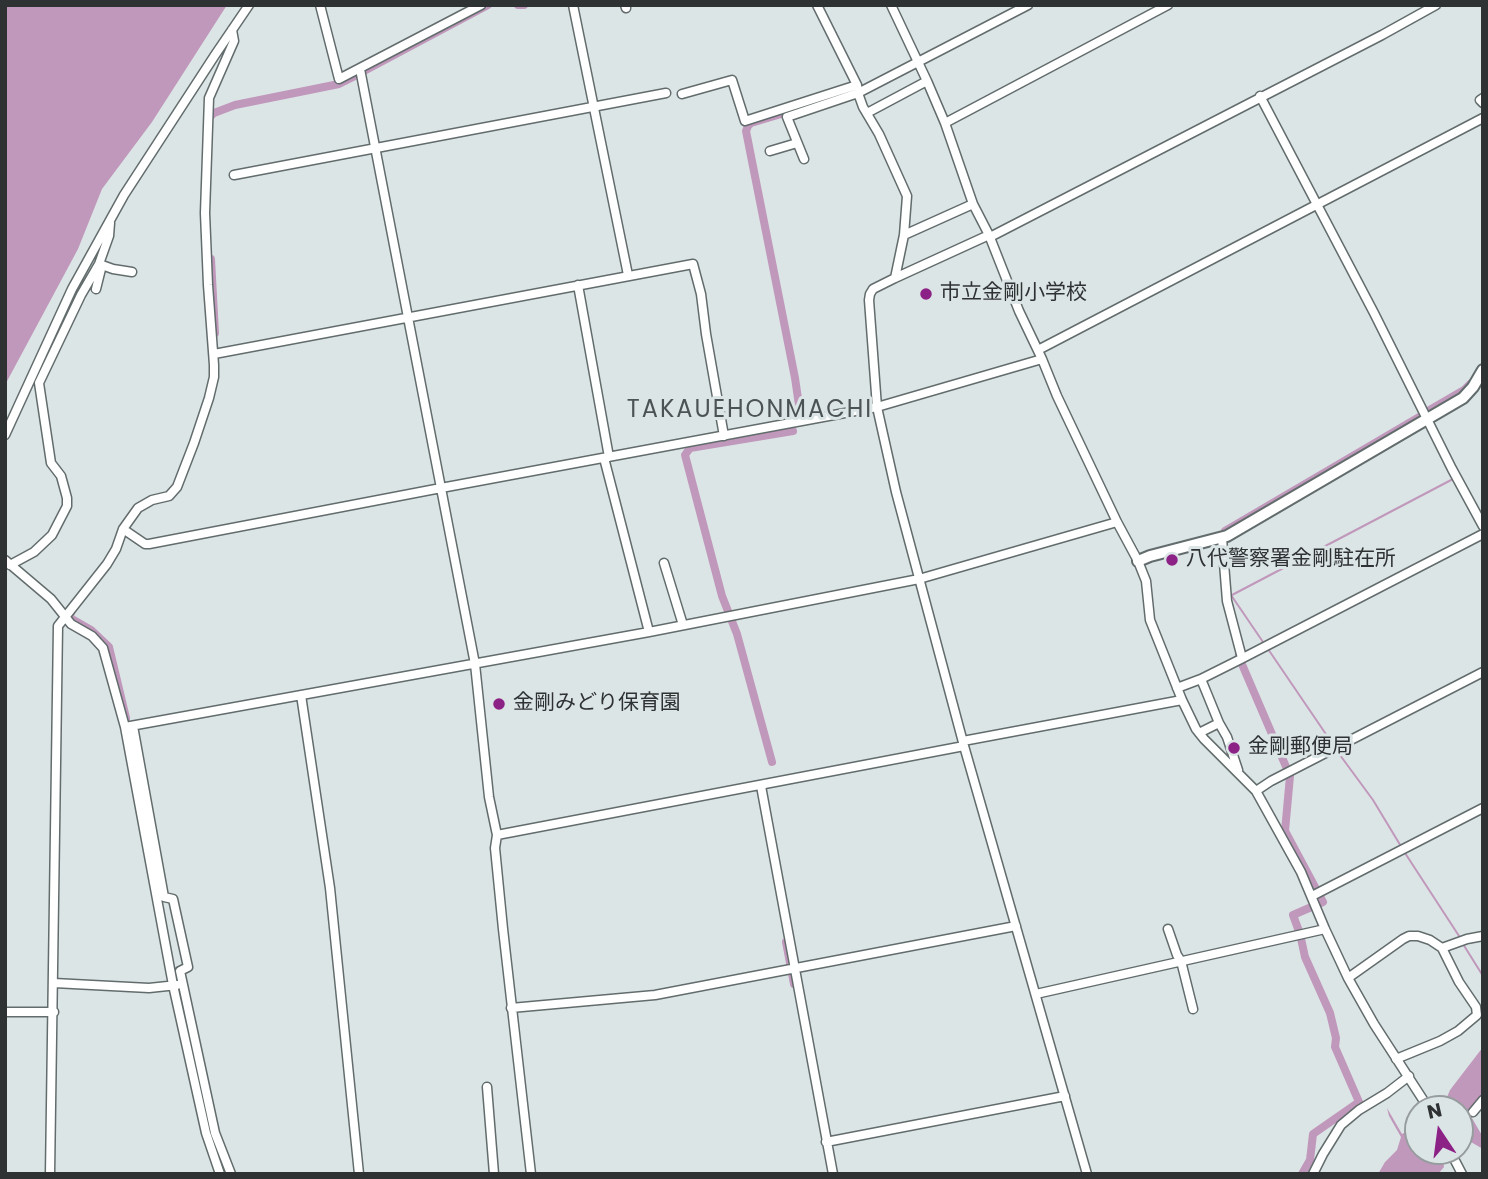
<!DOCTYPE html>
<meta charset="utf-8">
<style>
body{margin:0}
#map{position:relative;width:1488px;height:1179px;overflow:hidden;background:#dce5e6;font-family:Poppins,sans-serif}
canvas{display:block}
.frame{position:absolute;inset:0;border:7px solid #2f3233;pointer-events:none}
.north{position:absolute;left:1404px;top:1095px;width:70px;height:70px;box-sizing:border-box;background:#dce5e6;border:2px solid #979d9e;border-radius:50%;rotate:347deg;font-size:19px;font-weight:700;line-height:28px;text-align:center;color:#2f3233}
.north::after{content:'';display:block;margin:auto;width:24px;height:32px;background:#8c2186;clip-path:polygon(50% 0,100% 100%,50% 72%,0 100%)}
</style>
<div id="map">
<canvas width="1488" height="1179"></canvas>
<div class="frame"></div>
<div class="north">N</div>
</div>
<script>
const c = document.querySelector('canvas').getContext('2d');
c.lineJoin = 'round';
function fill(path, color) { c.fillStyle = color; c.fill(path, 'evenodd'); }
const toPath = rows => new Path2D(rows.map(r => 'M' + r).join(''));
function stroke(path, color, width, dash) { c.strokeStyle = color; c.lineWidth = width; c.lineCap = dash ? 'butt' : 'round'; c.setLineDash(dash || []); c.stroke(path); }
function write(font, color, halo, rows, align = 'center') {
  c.font = font + ' Poppins,"Noto Sans JP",sans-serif'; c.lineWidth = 6; c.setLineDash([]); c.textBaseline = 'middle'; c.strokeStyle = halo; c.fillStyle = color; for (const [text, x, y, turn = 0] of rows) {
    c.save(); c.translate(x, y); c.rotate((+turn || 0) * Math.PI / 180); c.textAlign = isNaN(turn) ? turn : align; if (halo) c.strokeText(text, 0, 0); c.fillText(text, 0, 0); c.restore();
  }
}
fill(toPath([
 [5,5,227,5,152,122,102,189,78,249,5,385],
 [1483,1047,1483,1092,1469,1113,1483,1137,1483,1149,1464,1138,1460,1138,1460,1109,1442,1109,1450,1090],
 [1387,1108,1402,1134,1418,1125,1418,1151,1442,1151,1444,1167,1438,1174,1378,1174,1385,1162,1397,1150,1401,1137,1389,1116]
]), '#c098bb');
stroke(toPath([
 [1231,595,1263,642],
 [1232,595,1453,479],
 [1268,649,1334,746],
 [1337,751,1373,800,1402,848],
 [1405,853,1461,939],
 [1463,944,1483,976]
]), '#c098bb', 2);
stroke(toPath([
 [518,5,524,5],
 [364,71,488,5],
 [209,123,209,118,214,113,235,105,339,84,357,75],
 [211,259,215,333],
 [1428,411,1464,390,1470,384],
 [801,419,795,378,746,131,748,126,751,123,801,108],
 [1225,531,1421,416],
 [71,613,69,617,70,618,91,630,109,647,126,718],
 [1239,655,1241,662,1290,776,1285,831,1323,902,1293,915,1300,934,1305,957,1330,1013,1336,1038,1335,1047,1359,1102,1313,1134,1310,1160,1302,1174],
 [772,762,737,634,722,596,685,455,690,448,793,431],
 [786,942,794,984],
 [214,1146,225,1174]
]), '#c098bb', 8);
const street = toPath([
 [320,5,339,79,481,5],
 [573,5,628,275],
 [625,5,626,8],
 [891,5,927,81,945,123,973,204,989,235,1019,311,1042,359,1057,396,1117,522,1138,561,1146,581,1150,620,1182,700,1196,729,1204,739,1256,791,1301,872,1325,929,1348,978,1374,1024,1429,1109],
 [1028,5,858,93,863,107,879,134,907,196,904,235,895,278,873,289,870,294,869,300,877,407,896,492,964,746,1087,1174],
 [360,69,475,664,489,797,497,835,495,848,503,929,531,1174],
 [682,94,732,80,745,121,857,85],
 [1260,96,1374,313,1452,469,1483,526],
 [1483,98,1480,100,1483,103],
 [867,113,927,81],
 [945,123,1168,5],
 [770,151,797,143],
 [804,159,787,117,858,93,857,85,817,5],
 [234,175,666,93],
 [904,235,973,204],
 [990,237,1382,35,1436,5],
 [99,264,113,269,132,272],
 [895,278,989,235],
 [578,285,609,457],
 [96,289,102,265],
 [1038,350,1483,118],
 [214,354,693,264,701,294,706,334,724,436],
 [5,435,72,289,124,195,215,55,249,5],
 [604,458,649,632],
 [123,529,145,544,149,544,441,488,877,407,1042,359],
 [1222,538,1227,601,1242,658],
 [5,560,51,599,71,624,92,636,103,648,125,727,173,985,206,1133,220,1174],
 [664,563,683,625],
 [10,565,34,552,52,535,67,506,67,498,61,476,51,463,39,383,81,295,99,264,109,236,110,223],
 [1201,679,1219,723,1227,737,1238,770],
 [1177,688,1201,679,1241,659,1483,534],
 [301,695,330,888,359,1174],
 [133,726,164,897,173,899,188,967,180,971,215,1133,231,1174],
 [125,727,649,632,919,579,1117,522],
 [1199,733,1219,723],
 [963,741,1182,700],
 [761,786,833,1174],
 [1256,791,1271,781,1483,672],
 [497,835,964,746],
 [1312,896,1483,808],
 [1168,929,1177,955,1181,961,1193,1009],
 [1442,948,1467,939,1483,936],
 [1348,978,1403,939,1409,936,1418,936,1430,940,1442,948,1459,982,1476,1007,1477,1015,1458,1031,1440,1041,1396,1059],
 [54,983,149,988,177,985],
 [1036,994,1325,929],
 [511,1008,655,995,1016,926],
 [5,1012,54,1012],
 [487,1087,494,1174],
 [1473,1112,1483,1100],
 [826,1142,1065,1096],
 [1450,1151,1462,1174],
 [50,1174,58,626,107,564,116,549,123,529,138,508,152,500,169,496,177,487,194,443,209,398,214,377,214,365,208,285,205,213,209,98,234,41,232,30],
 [1313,1174,1323,1154,1341,1125,1359,1110,1387,1093,1409,1076]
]);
const secondary = toPath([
 [1138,561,1150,556,1227,536,1463,398,1473,387,1483,370]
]);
stroke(street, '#636c6c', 11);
stroke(secondary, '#636c6c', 14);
stroke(street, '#fff', 8);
stroke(secondary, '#fff', 10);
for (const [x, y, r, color] of [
 [926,294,7,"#8c2186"],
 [1172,560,7,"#8c2186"],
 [499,704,7,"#8c2186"],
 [1234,748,7,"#8c2186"]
]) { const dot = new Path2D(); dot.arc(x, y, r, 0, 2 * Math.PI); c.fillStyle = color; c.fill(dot); stroke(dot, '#dce5e6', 2.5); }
write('21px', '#2f3233', '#dce5e6', [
 ["市立金剛小学校",940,294],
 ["八代警察署金剛駐在所",1186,560],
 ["金剛みどり保育園",513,704],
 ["金剛郵便局",1248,748]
], 'left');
c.letterSpacing = '2px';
write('24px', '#4c5354', '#dce5e6', [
 ["TAKAUEHONMACHI",750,411]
]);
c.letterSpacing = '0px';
</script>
